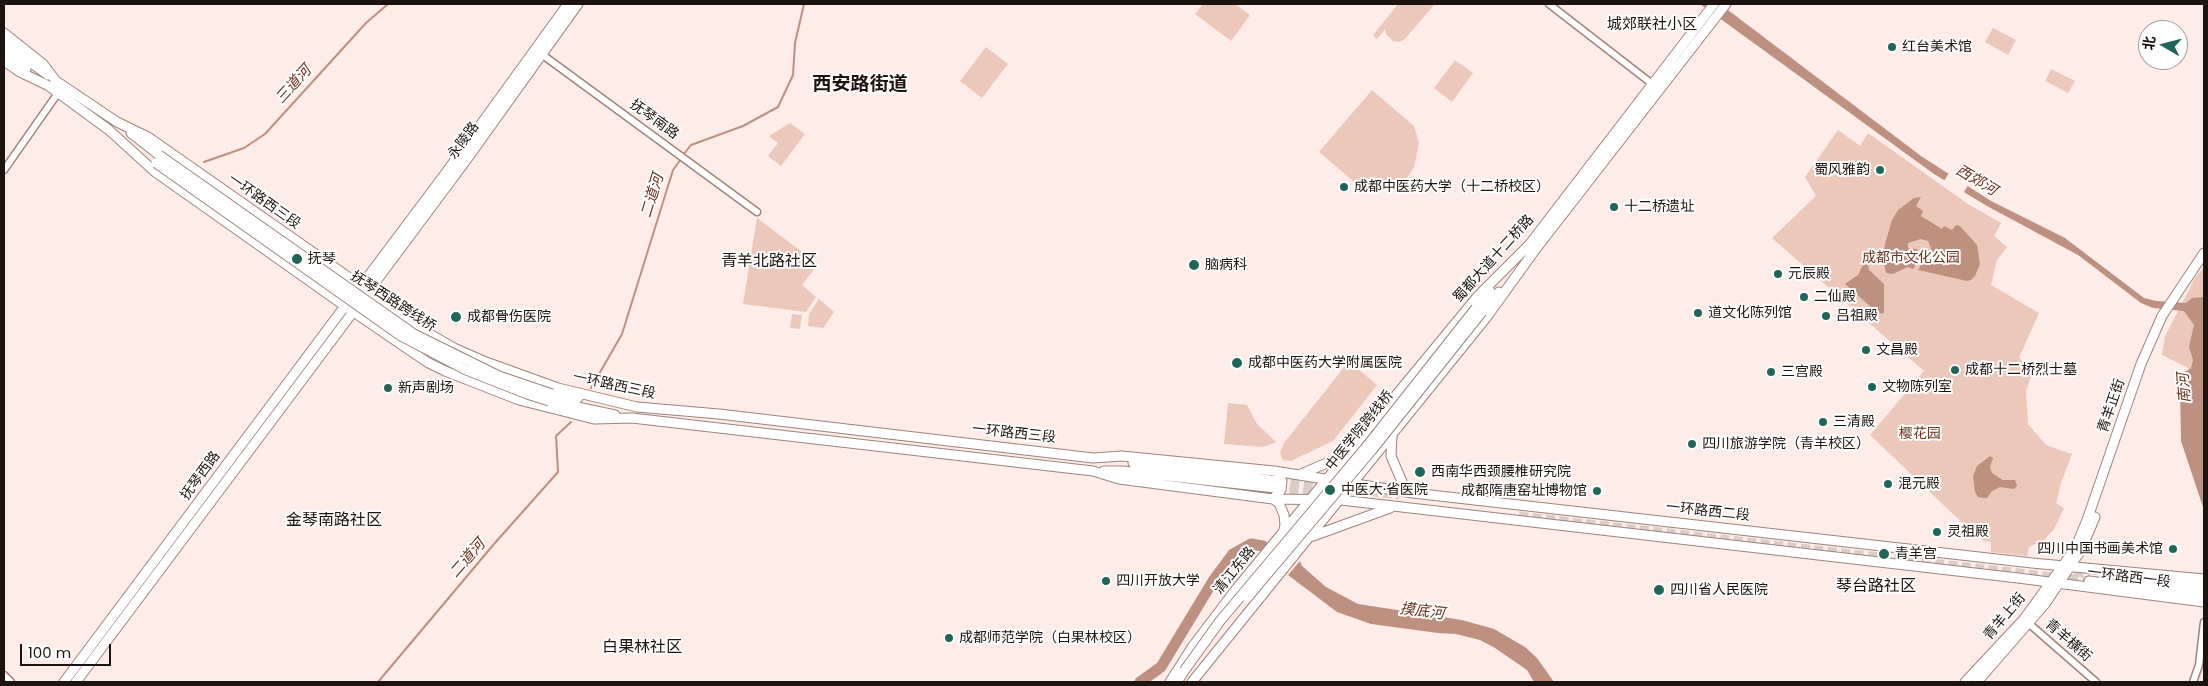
<!DOCTYPE html>
<meta charset="utf-8">
<style>
body{margin:0}
#map{position:relative;width:2208px;height:686px;overflow:hidden;background:#fdece7;font-family:Poppins,"Noto Sans SC",sans-serif}
canvas{display:block}
.frame{position:absolute;inset:0;border:5px solid #1d1410;pointer-events:none}
.north{position:absolute;left:2138px;top:20px;width:50px;height:50px;box-sizing:border-box;background:#fefefe;border:1px solid #a4a09f;border-radius:50%;rotate:278deg;font-size:14px;font-weight:700;line-height:20px;text-align:center;color:#1d1410}
.north::after{content:'';display:block;margin:auto;width:18px;height:22px;background:#206658;clip-path:polygon(50% 0,100% 100%,50% 72%,0 100%)}
.scale{position:absolute;left:20px;top:644px;width:91px;height:22px;box-sizing:border-box;border:2px solid #1d1410;border-top:0;padding-left:6px;font-size:15px;line-height:18px;white-space:nowrap;color:#1d1410;-webkit-text-stroke:4px #fefefe;paint-order:stroke}
</style>
<div id="map">
<canvas width="2208" height="686"></canvas>
<div class="frame"></div>
<div class="north">北</div>
<div class="scale">100 m</div>
</div>
<script>
const c = document.querySelector('canvas').getContext('2d');
c.lineJoin = 'round';
function fill(path, color) { c.fillStyle = color; c.fill(path, 'evenodd'); }
const toPath = rows => new Path2D(rows.map(r => 'M' + r).join(''));
function stroke(path, color, width, dash) { c.strokeStyle = color; c.lineWidth = width; c.lineCap = dash ? 'butt' : 'round'; c.setLineDash(dash || []); c.stroke(path); }
function write(font, color, halo, rows, align = 'center') {
  c.font = font + ' Poppins,"Noto Sans SC",sans-serif'; c.lineWidth = 4; c.setLineDash([]); c.textBaseline = 'middle'; c.strokeStyle = halo; c.fillStyle = color; for (const [text, x, y, turn = 0] of rows) {
    c.save(); c.translate(x, y); c.rotate((+turn || 0) * Math.PI / 180); c.textAlign = isNaN(turn) ? turn : align; if (halo) c.strokeText(text, 0, 0); c.fillText(text, 0, 0); c.restore();
  }
}
fill(toPath([
 [1203,4,1235,4,1250,15,1231,41,1195,14],
 [1398,4,1435,4,1404,40,1399,42,1393,41,1386,34,1385,29,1377,39,1373,35],
 [1993,28,2016,40,2008,55,1985,42],
 [986,47,1008,64,982,98,960,81],
 [1455,60,1473,73,1452,102,1434,88],
 [2051,69,2075,81,2068,93,2045,81],
 [1372,90,1414,126,1419,143,1414,167,1407,178,1397,185,1385,190,1358,185,1319,152],
 [790,123,805,134,781,166,768,156,778,143,769,136],
 [1838,130,1860,146,1868,133,1968,204,2001,223,1994,236,2007,247,1997,260,1991,285,2039,313,2019,358,2033,371,2026,391,2028,424,2046,445,2072,454,2061,483,2056,503,2064,508,2054,529,2044,540,2029,547,2027,556,1991,552,1991,542,1984,541,1974,534,1870,435,1924,371,1772,238,1816,196,1805,177],
 [757,218,818,264,802,285,816,297,806,312,743,304],
 [2204,267,2204,376,2162,355,2165,336,2195,278],
 [819,299,834,312,823,328,808,326,809,314],
 [792,314,802,315,800,329,790,328],
 [1349,361,1377,385,1333,441,1291,461,1283,460,1280,453,1284,443],
 [1228,403,1247,405,1257,424,1276,442,1263,447,1224,444]
]), '#ecc8bb');
fill(toPath([
 [1700,4,1720,4,1921,156,1991,201,2065,238,2144,298,2156,301,2186,303,2192,298,2204,297,2204,510,2181,441,2180,381,2183,373,2191,368,2193,360,2189,347,2194,325,2184,311,2153,308,2141,303,2078,255,1987,206,1934,174],
 [1921,197,1916,206,1923,211,1921,216,1942,229,1944,226,1952,230,1956,225,1960,226,1977,245,1980,264,1975,276,1971,280,1967,281,1918,270,1925,258,1931,256,1932,251,1928,241,1921,239,1908,243,1908,248,1917,249,1921,256,1913,269,1908,267,1893,274,1886,273,1883,259,1885,244,1892,220,1898,210,1914,198],
 [1868,264,1869,270,1884,284,1884,313,1879,314,1845,284,1858,275,1863,265],
 [1990,456,1993,458,1990,467,1992,473,2003,480,2015,480,2017,486,2014,489,2000,487,1992,491,1987,498,1983,498,1978,497,1975,492,1973,476,1977,466],
 [1300,561,1302,566,1326,587,1358,604,1462,620,1494,629,1525,647,1537,658,1554,682,1534,682,1527,670,1495,648,1480,640,1456,634,1438,633,1371,624,1337,612,1288,575]
]), '#bd9080');
fill(toPath([
 [1950,171,1969,184,1962,195,1943,183]
]), '#fdece7');
stroke(toPath([
 [683,155,691,145,743,126,778,107,793,75,795,43,804,4],
 [204,162,244,148,265,134,366,23,388,4],
 [591,388,622,334,673,170,681,159],
 [378,682,494,544,558,472,556,436,571,422]
]), '#bd9080', 2);
stroke(toPath([
 [1140,682,1161,667,1213,581,1233,554,1251,544,1263,546]
]), '#bd9080', 11);
stroke(toPath([
 [1277,481,1327,487],
 [1343,488,1399,495],
 [1276,489,1322,494],
 [1519,516,2089,581],
 [2061,570,2090,574]
]), '#dbccc7', 9, [9, 4.5]);
const minor = toPath([
 [1549,4,1660,90],
 [540,53,757,212],
 [4,170,58,93],
 [2026,621,2096,682],
 [4,675,11,682],
 [2193,682,2199,665,2204,622]
]);
const major = toPath([
 [4,33,43,64,56,81,117,122,148,137,361,286,412,324,454,348,486,362,558,388,637,407,719,414,1093,458,1122,456,1274,471,1413,493,2032,563,2204,579],
 [4,43,48,75],
 [4,53,26,69],
 [4,61,20,72,49,86,109,130,154,171,345,306,427,362,445,371,519,400,594,419,632,418,1093,471,1119,479,1273,499,1341,500,2018,578,2204,602],
 [131,133,159,155],
 [358,290,445,174,568,4],
 [365,296,467,159,578,4],
 [1476,308,1490,291],
 [1482,312,1499,292],
 [552,394,578,398],
 [549,401,615,415],
 [1392,436,1391,456,1403,484,1413,493],
 [1133,463,1277,481],
 [1104,471,1123,471,1275,488],
 [1278,475,1282,481,1281,490,1273,499,1279,503,1284,515,1285,525,1283,533],
 [1299,475,1329,462,1348,452],
 [1313,536,1390,508],
 [2130,578,2204,587],
 [2089,581,2204,595],
 [64,682,348,302],
 [76,682,356,308],
 [1170,682,1193,646,1237,588,1477,297,1529,245,1714,4],
 [1177,682,1184,671],
 [1192,682,1486,318,1535,250,1726,4],
 [1965,682,2024,619,2075,549,2087,520,2141,364,2162,316,2204,253],
 [1977,682,2045,604,2081,550,2095,517]
]);
stroke(minor, '#9d847b', 9);
stroke(major, '#9d847b', 11);
stroke(minor, '#fff', 6);
stroke(major, '#fff', 9);
const majorBridge = toPath([
 [159,155,414,334,499,376,552,394],
 [156,163,401,336,466,370,527,394,549,401],
 [1247,598,1372,450,1482,312],
 [1184,671,1220,621,1367,446,1476,308]
]);
stroke(majorBridge, '#9d847b', 11, []);
stroke(majorBridge, '#fff', 9);
for (const [x, y, r, color] of [
 [1892,47,5,"#206658"],
 [1880,170,5,"#206658"],
 [1344,187,5,"#206658"],
 [1614,207,5,"#206658"],
 [297,259,6,"#206658"],
 [1194,265,6,"#206658"],
 [1778,274,5,"#206658"],
 [1804,297,5,"#206658"],
 [1698,313,5,"#206658"],
 [1826,316,5,"#206658"],
 [456,317,6,"#206658"],
 [1866,350,5,"#206658"],
 [1237,363,6,"#206658"],
 [1955,370,5,"#206658"],
 [1771,372,5,"#206658"],
 [1872,387,5,"#206658"],
 [388,388,5,"#206658"],
 [1823,422,5,"#206658"],
 [1692,444,5,"#206658"],
 [1420,472,6,"#206658"],
 [1888,484,5,"#206658"],
 [1330,490,6,"#206658"],
 [1597,491,5,"#206658"],
 [1937,532,5,"#206658"],
 [2173,549,5,"#206658"],
 [1884,554,6,"#206658"],
 [1106,581,5,"#206658"],
 [1659,590,6,"#206658"],
 [949,638,5,"#206658"]
]) { const dot = new Path2D(); dot.arc(x, y, r, 0, 2 * Math.PI); c.fillStyle = color; c.fill(dot); stroke(dot, '#fefefe', 2); }
write('14px', '#1d1410', '#fefefe', [
 ["红台美术馆",1902,47],
 ["蜀风雅韵",1870,170,"right"],
 ["成都中医药大学（十二桥校区）",1354,187],
 ["十二桥遗址",1624,207],
 ["抚琴",308,259],
 ["脑病科",1205,265],
 ["元辰殿",1788,274],
 ["二仙殿",1814,297],
 ["道文化陈列馆",1708,313],
 ["吕祖殿",1836,316],
 ["成都骨伤医院",467,317],
 ["文昌殿",1876,350],
 ["成都中医药大学附属医院",1248,363],
 ["成都十二桥烈士墓",1965,370],
 ["三宫殿",1781,372],
 ["文物陈列室",1882,387],
 ["新声剧场",398,388],
 ["三清殿",1833,422],
 ["四川旅游学院（青羊校区）",1702,444],
 ["西南华西颈腰椎研究院",1431,472],
 ["混元殿",1898,484],
 ["中医大·省医院",1341,490],
 ["成都隋唐窑址博物馆",1587,491,"right"],
 ["灵祖殿",1947,532],
 ["四川中国书画美术馆",2163,549,"right"],
 ["青羊宫",1895,554],
 ["四川开放大学",1116,581],
 ["四川省人民医院",1670,590],
 ["成都师范学院（白果林校区）",959,638]
], 'left');
write('14px', '#1d1410', '#fefefe', [
 ["抚琴南路",654,120,36],
 ["永陵路",464,141,-54],
 ["一环路西三段",264,202,35],
 ["蜀都大道十二桥路",1494,259,-48],
 ["抚琴西路跨线桥",393,302,33],
 ["一环路西三段",614,386,12],
 ["青羊正街",2112,406,-71],
 ["中医学院跨线桥",1360,431,-51],
 ["一环路西三段",1014,434,6],
 ["抚琴西路",201,476,-54],
 ["一环路西二段",1708,512,6],
 ["清江东路",1235,571,-51],
 ["一环路西一段",2129,578,7],
 ["青羊上街",2005,617,-50],
 ["青羊横街",2068,641,41]
]);
write('14px', '#6e341e', '#fefefe', [
 ["成都市文化公园",1911,258],
 ["樱花园",1920,434]
]);
write('15px', '#1d1410', '#fefefe', [
 ["城郊联社小区",1652,25]
]);
write('italic 15px', '#6b301b', '#fefefe', [
 ["三道河",294,85,-48],
 ["西郊河",1976,181,31],
 ["二道河",653,196,-73],
 ["南河",2185,388,-94],
 ["二道河",468,559,-49],
 ["摸底河",1422,612,7]
]);
write('16px', '#1d1410', '#fefefe', [
 ["青羊北路社区",769,262],
 ["金琴南路社区",334,521],
 ["琴台路社区",1876,587],
 ["白果林社区",642,648]
]);
write('bold 19px', '#1d1410', '#fefefe', [
 ["西安路街道",860,85]
]);
</script>
